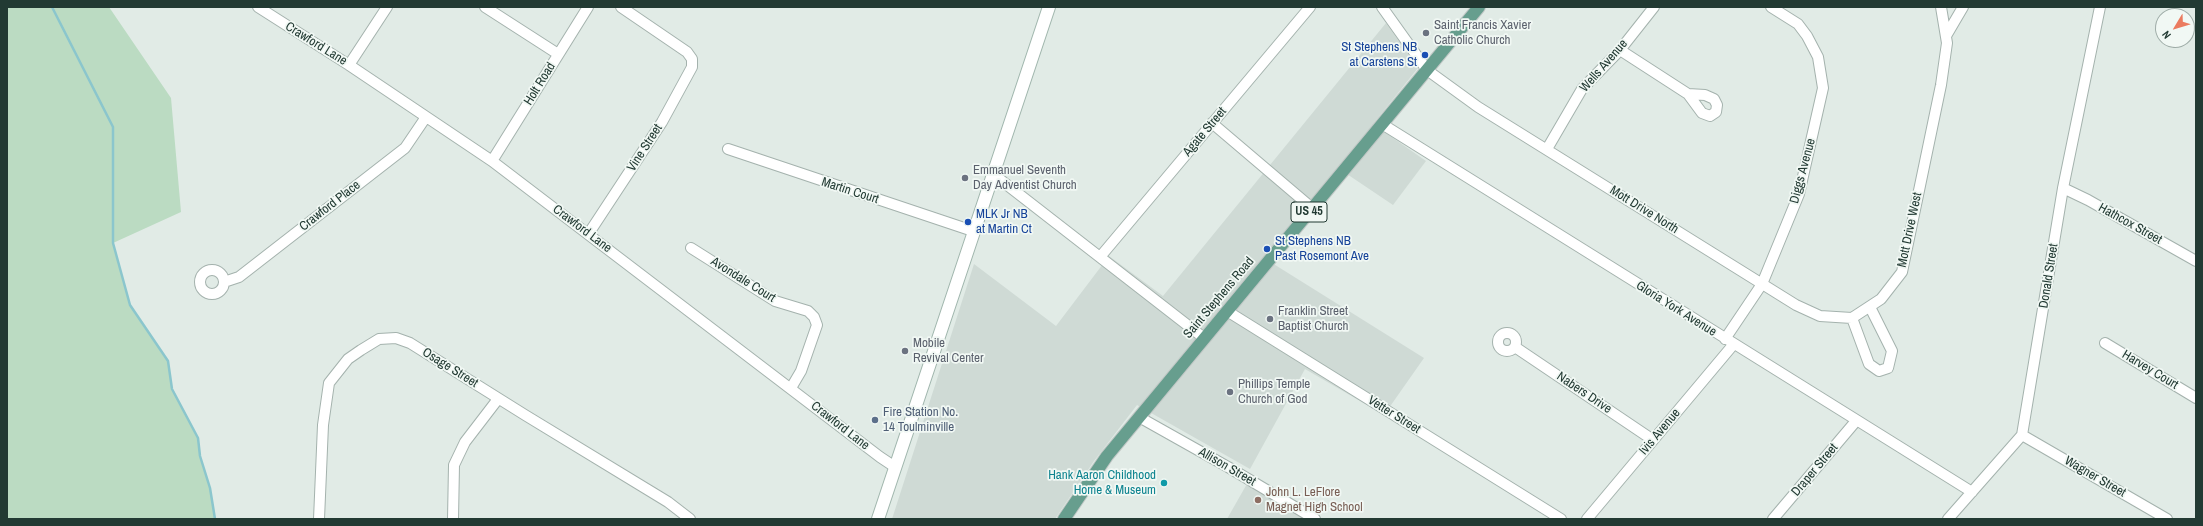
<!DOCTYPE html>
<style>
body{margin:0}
#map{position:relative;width:2203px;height:526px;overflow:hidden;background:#e1ebe6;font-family:"Archivo Narrow",sans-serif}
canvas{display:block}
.frame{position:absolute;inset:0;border:8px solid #223a33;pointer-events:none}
.north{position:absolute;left:2155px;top:8px;width:40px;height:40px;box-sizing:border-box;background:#f1f8f4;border:1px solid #9eaca7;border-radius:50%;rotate:232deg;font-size:11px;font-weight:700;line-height:16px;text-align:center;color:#223a33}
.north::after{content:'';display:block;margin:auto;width:14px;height:18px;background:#eb7b5f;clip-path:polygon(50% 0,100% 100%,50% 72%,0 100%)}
</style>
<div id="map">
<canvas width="2203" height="526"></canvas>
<div class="frame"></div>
<div class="north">N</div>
</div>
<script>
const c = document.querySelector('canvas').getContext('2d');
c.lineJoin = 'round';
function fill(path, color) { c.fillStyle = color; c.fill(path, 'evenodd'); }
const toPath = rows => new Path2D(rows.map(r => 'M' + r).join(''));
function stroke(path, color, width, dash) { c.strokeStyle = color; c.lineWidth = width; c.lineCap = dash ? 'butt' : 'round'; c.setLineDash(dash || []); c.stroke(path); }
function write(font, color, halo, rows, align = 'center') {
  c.font = font + ' "Archivo Narrow",sans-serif'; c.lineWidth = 3.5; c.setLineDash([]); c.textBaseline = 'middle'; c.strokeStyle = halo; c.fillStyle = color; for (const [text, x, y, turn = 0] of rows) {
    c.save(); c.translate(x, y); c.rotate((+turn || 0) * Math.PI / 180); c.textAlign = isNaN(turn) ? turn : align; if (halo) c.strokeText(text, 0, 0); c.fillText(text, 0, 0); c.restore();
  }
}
fill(toPath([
 [1386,23,1418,68,1373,124,1426,161,1393,205,1338,168,1264,258,1424,358,1384,415,1305,369,1250,469,1137,405,1094,461,1055,519,892,519,974,264,1056,326,1109,256,1163,296],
 [1248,482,1310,519,1227,519]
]), '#cfdad5');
fill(toPath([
 [7,7,109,7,171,98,181,212,113,243,130,304,168,361,172,389,198,438,200,456,210,488,215,519,7,519]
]), '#bbdbc2');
stroke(toPath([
 [52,7,113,127,113,243,130,305,168,361,172,389,198,438,200,456,210,488,215,519]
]), '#8bc6cd', 2.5);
const street = toPath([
 [258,7,349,65,492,161,880,457,895,467],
 [485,7,558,54],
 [1382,7,1427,70,1478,107,1796,305,1820,316,1852,318,1881,299,1902,272,1941,85,1947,43,1941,7],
 [1946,36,1963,7],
 [1620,50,1688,94],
 [349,65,387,7],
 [1688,94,1705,95,1714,99,1717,105,1716,112,1710,116,1702,113,1688,94],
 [1212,123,1312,208],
 [1382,124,1972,492],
 [728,149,973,231],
 [1547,149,1582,89,1620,50,1654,7],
 [492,161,588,7],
 [993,174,1204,338],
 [2063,188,2088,200,2196,261],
 [589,233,662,122,692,67,692,59,687,52,621,7],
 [691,248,775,301,808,311,814,317,817,325,801,371,791,388],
 [1100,257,1310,7],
 '200 282a12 12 0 1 1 24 0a12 12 0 1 1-24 0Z',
 [224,282,239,277,405,148,426,117],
 [1227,311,1561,519],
 [1852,318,1869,364,1879,371,1888,368,1892,351,1870,307],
 '1498 342a9 9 0 1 1 18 0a9 9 0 1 1-18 0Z',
 [1725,339,1762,284,1799,194,1823,88,1818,57,1807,36,1798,24,1771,7],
 [2105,343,2196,398],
 [1515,347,1653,440],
 [1139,417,1228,467,1315,519],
 [2022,435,2167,519],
 [319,519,323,425,329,383,348,359,361,350,379,339,396,338,410,343,525,415,668,502,690,519],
 [453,519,454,465,465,442,498,399],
 [1587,519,1733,345],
 [1773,519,1856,421],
 [1948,519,2022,435,2063,188,2100,7]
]);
const secondary = toPath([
 [878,519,1049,7]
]);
const primary = toPath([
 [1064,519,1107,456,1479,7]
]);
stroke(street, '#a4b2ad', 12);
stroke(secondary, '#a0b6ad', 14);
stroke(primary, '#c1c8c6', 14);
stroke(street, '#fff', 10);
stroke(secondary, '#fff', 12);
stroke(primary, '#679e8e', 12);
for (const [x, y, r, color] of [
 [1426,33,4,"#6b7280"],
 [1425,55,4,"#1a4fb4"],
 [965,178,4,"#6b7280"],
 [968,222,4,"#1a4fb4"],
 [1267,249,4,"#1a4fb4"],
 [1270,319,4,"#6b7280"],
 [905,351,4,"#6b7280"],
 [1230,392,4,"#6b7280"],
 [875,420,4,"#5c6f8a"],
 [1164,483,4,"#0f9aa8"],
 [1258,500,4,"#8d6e63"]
]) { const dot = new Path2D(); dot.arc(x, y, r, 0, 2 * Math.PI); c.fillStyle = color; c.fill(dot); stroke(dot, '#f1f8f4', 1.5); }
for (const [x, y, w] of [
 [1309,212,36]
]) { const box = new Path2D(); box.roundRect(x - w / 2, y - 10, w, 20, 3); c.fillStyle = '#f1f8f4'; c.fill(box); stroke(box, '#223a33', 1); }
write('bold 12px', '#223a33', null, [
 ["US 45",1309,212]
]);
write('13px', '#5b616d', '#f1f8f4', [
 ["Saint Francis Xavier",1434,26],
 ["Catholic Church",1434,41],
 ["Emmanuel Seventh",973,171],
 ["Day Adventist Church",973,186],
 ["Franklin Street",1278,312],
 ["Baptist Church",1278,327],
 ["Mobile",913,344],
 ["Revival Center",913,359],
 ["Phillips Temple",1238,385],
 ["Church of God",1238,400]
], 'left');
write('13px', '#223a33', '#f1f8f4', [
 ["Crawford Lane",316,44,32],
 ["Wells Avenue",1604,66,-49],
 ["Holt Road",540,84,-58],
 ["Agate Street",1205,132,-50],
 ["Vine Street",645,148,-57],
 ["Diggs Avenue",1803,171,-75],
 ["Martin Court",850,191,18],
 ["Crawford Place",330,206,-38],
 ["Mott Drive North",1644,210,32],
 ["Hathcox Street",2130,224,29],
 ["Crawford Lane",582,229,37],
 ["Mott Drive West",1910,230,-78],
 ["Donald Street",2049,276,-81],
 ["Avondale Court",743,280,32],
 ["Saint Stephens Road",1219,298,-50],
 ["Gloria York Avenue",1676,309,32],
 ["Osage Street",450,368,32],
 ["Harvey Court",2150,370,31],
 ["Nabers Drive",1584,393,34],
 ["Vetter Street",1394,415,32],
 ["Crawford Lane",840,426,38],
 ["Ivis Avenue",1660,432,-50],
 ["Allison Street",1227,467,30],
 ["Draper Street",1815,470,-50],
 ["Wagner Street",2095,477,30]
]);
write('13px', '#164399', '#f1f8f4', [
 ["St Stephens NB",1417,48,"right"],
 ["at Carstens St",1417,63,"right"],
 ["MLK Jr NB",976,215],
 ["at Martin Ct",976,230],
 ["St Stephens NB",1275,242],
 ["Past Rosemont Ave",1275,257]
], 'left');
write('13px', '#4e5e75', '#f1f8f4', [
 ["Fire Station No.",883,413],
 ["14 Toulminville",883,428]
], 'left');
write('13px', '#0d838f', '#f1f8f4', [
 ["Hank Aaron Childhood",1156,476],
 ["Home & Museum",1156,491]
], 'right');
write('13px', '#785e54', '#f1f8f4', [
 ["John L. LeFlore",1266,493],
 ["Magnet High School",1266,508]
], 'left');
</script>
